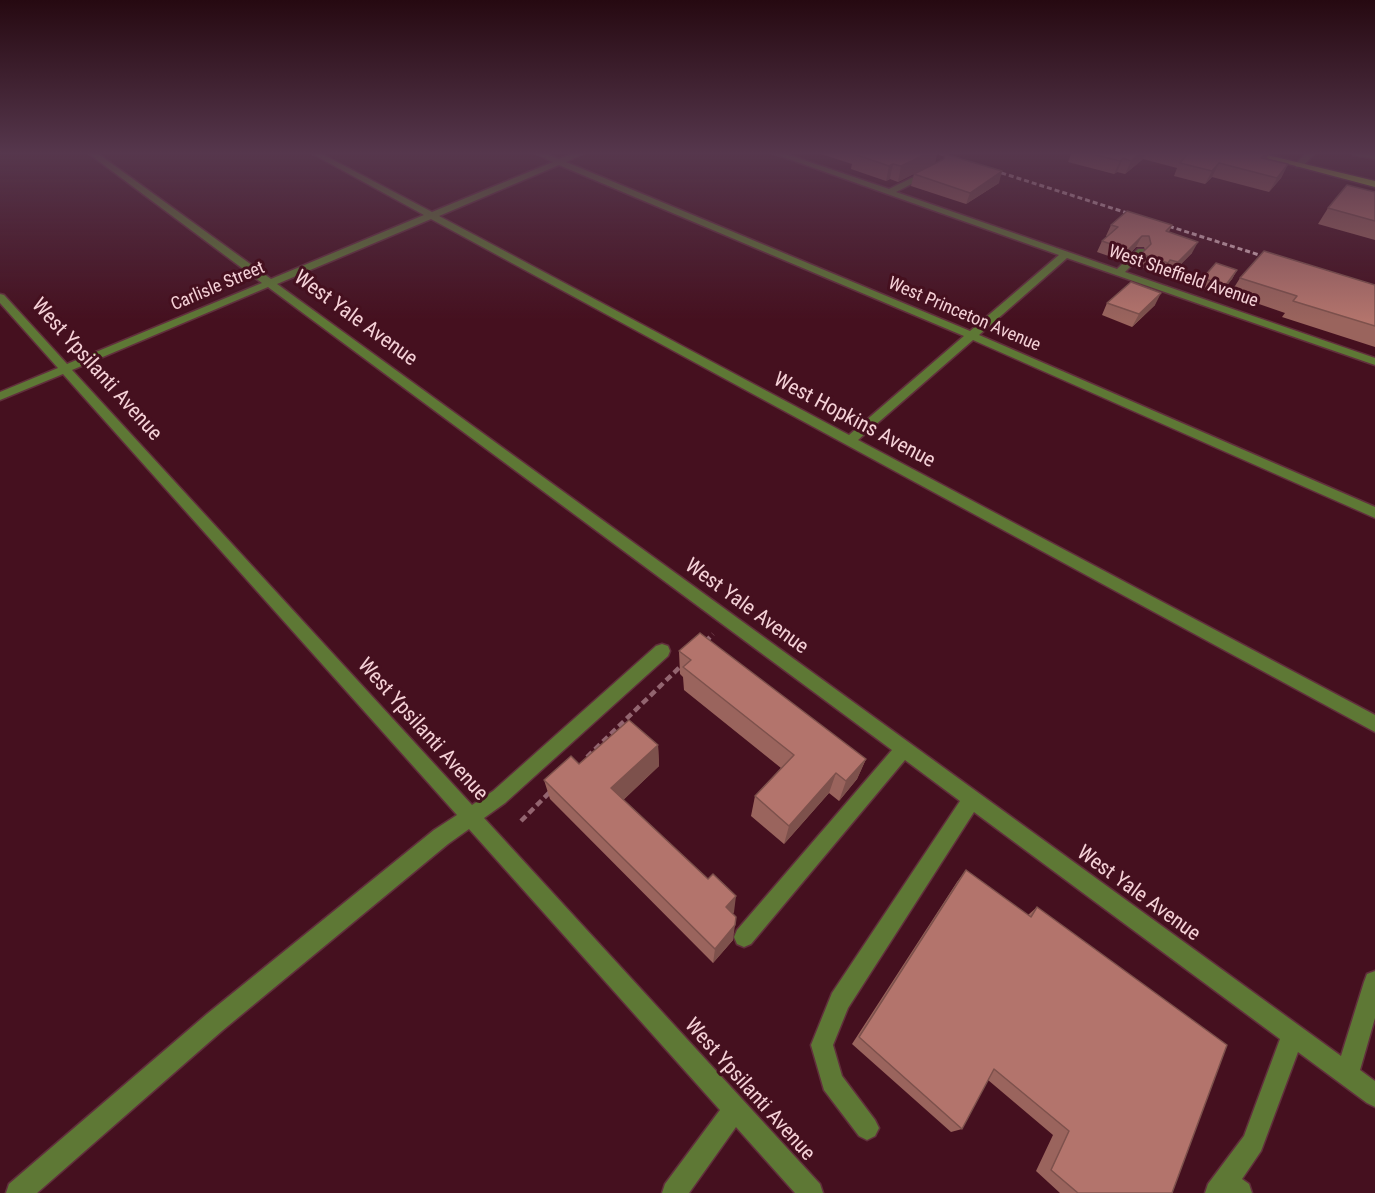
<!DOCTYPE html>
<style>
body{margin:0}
canvas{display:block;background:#45101f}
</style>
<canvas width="1375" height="1193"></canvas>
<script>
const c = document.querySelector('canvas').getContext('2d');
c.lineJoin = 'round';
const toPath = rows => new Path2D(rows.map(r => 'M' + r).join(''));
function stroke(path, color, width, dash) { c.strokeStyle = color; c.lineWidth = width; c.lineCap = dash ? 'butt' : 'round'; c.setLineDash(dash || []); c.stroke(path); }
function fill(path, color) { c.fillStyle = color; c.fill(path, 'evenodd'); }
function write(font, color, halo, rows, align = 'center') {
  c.font = font + ' "Roboto Condensed",sans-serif'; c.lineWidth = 6; c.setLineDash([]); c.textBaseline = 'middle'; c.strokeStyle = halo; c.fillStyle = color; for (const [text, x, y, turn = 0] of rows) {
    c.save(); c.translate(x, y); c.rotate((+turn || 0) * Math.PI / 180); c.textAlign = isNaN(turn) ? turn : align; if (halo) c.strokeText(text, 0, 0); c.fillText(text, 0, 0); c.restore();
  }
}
const minor = toPath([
 [88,153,97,153,271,279,424,215,311,153,320,153,432,212,553,162,534,153,544,153,559,159,575,153,585,153,566,162,970,331,1059,255,772,153,783,153,889,189,930,169,934,171,933,173,896,192,1117,269,1138,249,1144,249,1144,253,1125,272,1375,358,1375,365,1067,258,979,335,1375,507,1375,518,973,340,858,440,1375,715,1375,732,431,219,277,284,1341,1056,1364,982,1367,974,1375,971,1375,1018,1360,1070,1375,1081,1375,1107,1367,1103,1298,1052,1261,1151,1242,1179,1249,1184,1252,1193,1205,1193,1208,1184,1244,1136,1280,1039,974,812,848,1008,833,1045,842,1076,875,1120,879,1128,875,1136,867,1140,859,1136,824,1090,811,1045,832,993,960,801,905,760,751,944,744,947,737,944,734,937,737,930,892,750,268,287,72,370,472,805,493,791,656,646,662,644,668,646,670,651,668,656,505,803,484,818,820,1184,823,1193,795,1193,736,1127,689,1193,662,1193,665,1184,720,1110,469,829,448,844,223,1030,37,1193,6,1193,9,1184,207,1014,434,830,457,815,63,374,0,400,0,392,58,368,0,303,0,294,4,295,67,364,262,283,88,153],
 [559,165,964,336,849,435,439,216,559,165],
 [1307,153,1315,153,1302,167,1296,167,1296,163,1307,153],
 [1352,153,1375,155,1375,159,1353,155,1352,153]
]);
const major = toPath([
 [1247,153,1259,153,1375,181,1375,187,1247,153]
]);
stroke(minor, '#612f3c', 3);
stroke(major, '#612f3c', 3);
stroke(toPath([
 [705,642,713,634],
 [587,757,683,664],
 [521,821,551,791]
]), '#936570', 4.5, [7, 4]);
fill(minor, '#5e7835');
fill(major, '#95ca2b');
stroke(toPath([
 [939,153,961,160],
 [986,168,1275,260]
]), '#deb7bf', 3, [5, 3]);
fill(toPath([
 [818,153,937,153,935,163,898,182,890,179,886,181,851,169,852,164],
 [1065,153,1272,153,1271,154,1269,153,1266,159,1288,164,1281,178,1269,192,1212,177,1205,184,1174,176,1177,168,1143,159,1125,174,1117,172,1114,174,1068,162,1071,154],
 [914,174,999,183,966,204,911,186],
 [1375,192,1375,240,1318,224,1328,208],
 [1111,225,1172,225,1169,232,1192,253,1172,273,1165,271,1162,274,1135,265,1141,254,1145,250,1144,247,1136,247,1123,261,1097,252,1102,241,1108,236,1106,236],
 [1237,270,1232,279,1220,294,1198,287,1203,278],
 [1240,278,1375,285,1375,347,1282,317,1285,313,1230,294],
 [1107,303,1155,305,1132,327,1102,315],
 [679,651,866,759,857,779,839,801,829,793,784,844,751,816,755,796,781,768,684,690,683,677,680,674],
 [658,745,659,766,623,800,734,912,733,913,733,940,713,963,550,799,544,780],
 [966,870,1028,915,1037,907,1172,1193,1060,1193,1036,1171,1053,1135,988,1080,962,1129,951,1132,852,1044,957,882]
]), '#9a645d');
fill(toPath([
 [928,153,937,153,935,163,898,182,901,166],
 [1140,153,1146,153,1143,159,1125,174,1131,161],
 [1266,153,1269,153,1265,160,1261,158],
 [1123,158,1117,172,1114,174,1120,161],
 [1219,163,1212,177,1205,184,1212,171],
 [893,164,890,179,886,181,889,166],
 [1288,164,1281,178,1269,192,1277,178],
 [1002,171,999,183,966,204,970,193],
 [1142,236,1136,247,1123,261,1128,250],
 [1198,242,1192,253,1172,273,1178,262],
 [1170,260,1165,271,1162,274,1168,263],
 [1237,270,1232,279,1220,294,1225,286],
 [1161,293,1155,305,1132,327,1139,314],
 [658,745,659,766,615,808,611,788],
 [866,759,857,779,839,801,846,781],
 [836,773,829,793,784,844,789,826],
 [736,896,734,912,724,923,726,907],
 [735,925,733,940,713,963,715,949]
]), '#7d514c');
const building = toPath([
 [856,153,928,153,901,166,893,164,889,166,854,154,856,153],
 [1088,153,1140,153,1131,161,1123,158,1120,161,1088,153],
 [1177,153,1266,153,1261,158,1288,164,1277,178,1219,163,1212,171,1180,163,1187,155,1177,153],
 [945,154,1002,171,970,193,914,174,944,159,945,154],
 [1347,185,1375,192,1375,221,1328,208,1347,185],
 [1127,211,1172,225,1166,231,1198,242,1178,262,1170,260,1168,263,1141,254,1151,244,1149,236,1142,236,1128,250,1102,241,1118,227,1111,225,1127,211],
 [1264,251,1375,285,1375,326,1293,301,1297,296,1240,278,1264,251],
 [1216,263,1237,270,1225,286,1203,278,1216,263],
 [1131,282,1161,293,1139,314,1107,303,1131,282],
 [700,633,866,759,846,781,836,773,789,826,755,796,794,755,683,667,691,660,679,651,700,633],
 [629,720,658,745,611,788,708,879,713,874,736,896,726,907,736,917,735,925,715,949,544,780,571,756,579,764,629,720],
 [966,870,1031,917,1037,907,1227,1045,1172,1193,1078,1193,1051,1170,1069,1131,994,1069,962,1129,859,1037,966,870]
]);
fill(building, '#b3746c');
stroke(building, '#7d514c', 1.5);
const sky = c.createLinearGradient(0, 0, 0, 320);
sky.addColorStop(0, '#260911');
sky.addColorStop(0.48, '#56374d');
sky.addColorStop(1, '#56374d00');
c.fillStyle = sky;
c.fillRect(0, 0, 1375, 320);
write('18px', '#f5d1d7', '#45101f', [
 ["West Sheffield Avenue",1183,277,19],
 ["Carlisle Street",218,287,-23],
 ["West Princeton Avenue",964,315,23]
]);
write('21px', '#f5d1d7', '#45101f', [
 ["West Yale Avenue",355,319,36],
 ["West Ypsilanti Avenue",96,370,48],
 ["West Hopkins Avenue",854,421,28],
 ["West Yale Avenue",746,607,36],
 ["West Ypsilanti Avenue",422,730,48],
 ["West Yale Avenue",1138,894,36],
 ["West Ypsilanti Avenue",749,1090,48]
]);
</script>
